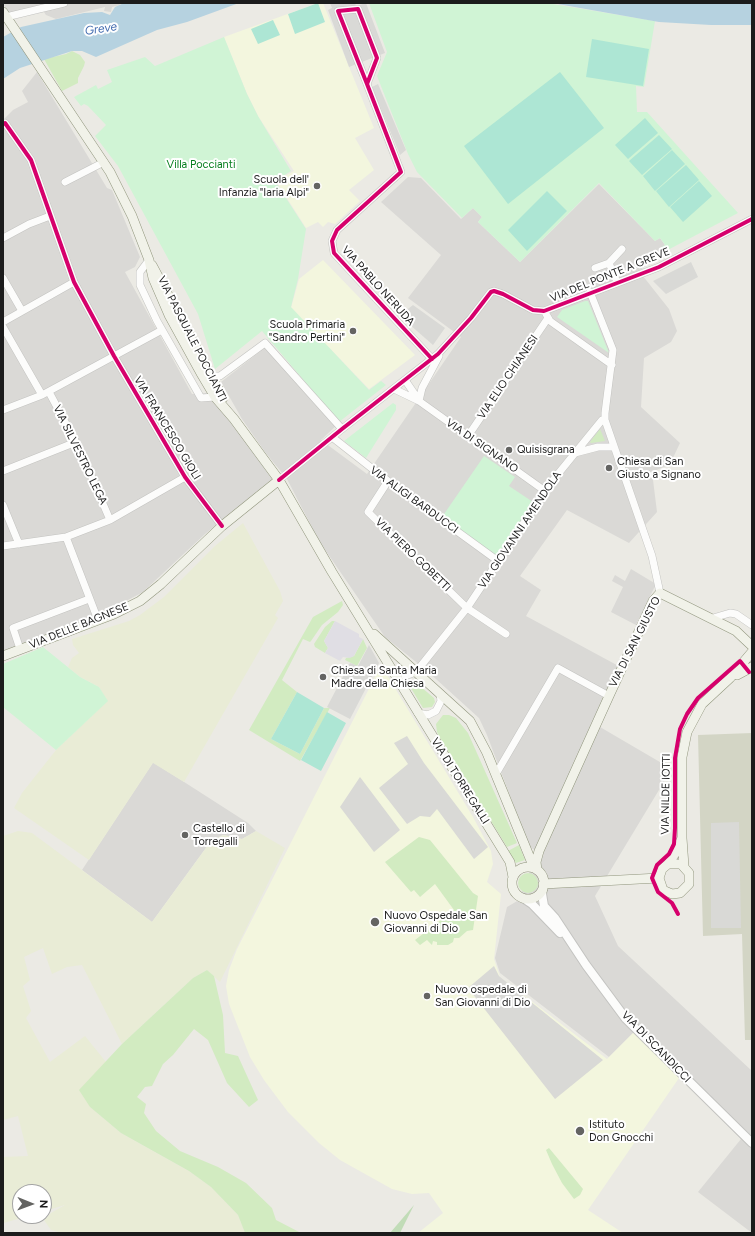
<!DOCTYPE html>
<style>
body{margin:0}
#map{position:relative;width:755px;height:1236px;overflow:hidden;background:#ebeae4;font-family:Figtree,sans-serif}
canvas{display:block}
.frame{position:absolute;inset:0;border:4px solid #1c1c1c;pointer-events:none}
.north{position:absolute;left:12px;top:1184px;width:40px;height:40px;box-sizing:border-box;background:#fff;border:1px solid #a4a4a4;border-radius:50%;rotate:91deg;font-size:11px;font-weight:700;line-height:16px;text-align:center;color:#1c1c1c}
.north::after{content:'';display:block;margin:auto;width:14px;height:18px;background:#646462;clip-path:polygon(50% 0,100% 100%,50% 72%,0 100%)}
</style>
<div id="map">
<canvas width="755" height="1236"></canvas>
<div class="frame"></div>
<div class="north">N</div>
</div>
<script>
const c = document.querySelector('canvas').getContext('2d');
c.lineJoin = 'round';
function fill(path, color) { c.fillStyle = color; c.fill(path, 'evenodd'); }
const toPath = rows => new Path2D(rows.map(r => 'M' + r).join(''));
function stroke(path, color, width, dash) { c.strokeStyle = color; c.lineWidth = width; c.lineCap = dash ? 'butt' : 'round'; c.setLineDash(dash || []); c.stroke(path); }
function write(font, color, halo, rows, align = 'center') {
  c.font = font + ' Figtree,sans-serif'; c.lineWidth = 4; c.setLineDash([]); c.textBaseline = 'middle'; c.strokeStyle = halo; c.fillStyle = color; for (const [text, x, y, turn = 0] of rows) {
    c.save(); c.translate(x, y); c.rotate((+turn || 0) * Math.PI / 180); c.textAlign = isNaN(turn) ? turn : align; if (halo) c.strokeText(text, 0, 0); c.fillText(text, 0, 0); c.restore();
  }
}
fill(toPath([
 [3,3,119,3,120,5,112,7,111,12,104,11,105,7,56,19,46,15,41,8,9,15],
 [37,72,107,188,112,190,140,257,135,267,125,272,192,394,210,393,272,479,205,534,143,592,113,608,3,652,3,120,13,110,28,102,22,91],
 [408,177,421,178,461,219,473,208,482,217,478,222,520,262,599,184,655,241,660,238,665,245,660,249,662,253,639,271,669,309,677,331,671,342,644,358,641,407,680,443,670,464,652,472,657,512,629,543,567,510,520,576,541,590,526,616,626,670,600,727,665,765,665,780,595,896,618,946,752,1071,752,1233,698,1192,741,1139,634,1032,609,1057,500,973,495,958,507,907,519,900,537,852,529,846,487,735,479,718,426,670,385,637,319,541,287,479,265,452,242,419,221,382,267,346,337,425,321,440,367,474,461,337,408,298,441,255,381,202],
 [631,569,656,584,636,625,611,612,623,587,612,581,615,575,625,581],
 [153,762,248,823,256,831,242,839,223,835,211,841,152,922,82,870]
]), '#dad9d6');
fill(toPath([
 [318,3,323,3,374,128,355,138,374,170,349,190,360,201,335,224,328,222,323,227,318,222,306,228,276,181,294,171,258,116,247,94,224,37],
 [323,260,415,355,369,389,291,308,299,279],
 [381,665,473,817,491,851,493,864,487,882,501,894,494,959,500,977,607,1059,634,1032,679,1078,588,1210,623,1233,418,1233,443,1213,429,1193,412,1194,392,1189,340,1160,319,1143,288,1112,264,1080,250,1057,229,1004,226,986,229,970,237,949]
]), '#f3f6de');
fill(toPath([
 [752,733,752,1040,745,1040,742,934,703,936,698,735]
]), '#d3d5c5');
fill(toPath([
 [243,523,280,591,283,601,275,615,278,618,184,782,153,763,89,860,14,808,22,793,56,750,107,701,99,687,80,677,68,667,72,658,79,653,73,645,72,639,129,621,140,615,164,597,215,546],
 [18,831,32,833,152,922,211,841,223,835,242,839,256,831,285,848,220,982,207,970,193,978,122,1044,82,965,67,967,52,974,43,948,24,957,30,980,23,986,31,1011,26,1018,50,1062,85,1036,106,1062,96,1073,90,1107,121,1133,189,1171,211,1187,238,1215,245,1233,62,1233,51,1230,44,1220,51,1213,65,1205,44,1211,44,1192,20,1192,20,1216,27,1216,4,1223,3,1157,28,1156,18,1116,3,1120,3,836]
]), '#e9ecd6');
fill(toPath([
 [72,51,80,55,85,62,84,66,78,78,78,83,62,91,44,59,66,54],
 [600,429,605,441,591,443,590,442],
 [342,601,343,605,338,612,322,625,311,641,310,642,303,639,282,680,297,692,271,739,300,754,324,708,330,708,300,761,249,730,313,617],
 [332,621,335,621,324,641,328,648,325,653,315,647,314,644,325,627],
 [363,639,367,648,357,666,345,660,346,658,354,656],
 [412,680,414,681,434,698,435,702,432,707,423,708,409,685,409,682],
 [443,715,449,715,456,718,468,733,517,843,507,847,440,738,437,732,436,724],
 [419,837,430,840,473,893,478,896,473,930,467,931,459,938,454,938,453,942,448,945,437,945,437,942,433,941,432,945,427,940,420,945,415,940,454,910,435,884,420,897,414,890,411,892,385,862],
 [519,845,525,860,516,863,508,851],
 '518 883a10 10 0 1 1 20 0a10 10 0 1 1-20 0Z',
 [207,970,214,976,223,1015,225,1053,238,1056,258,1100,249,1107,227,1083,208,1040,194,1029,173,1055,163,1064,152,1086,145,1087,137,1097,146,1104,144,1113,156,1131,180,1151,218,1167,246,1183,272,1208,276,1220,301,1233,245,1233,238,1215,211,1187,189,1171,121,1133,90,1107,79,1090,122,1044,193,978],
 [549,1148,583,1189,580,1195,574,1199,562,1183,552,1164,546,1150]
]), '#d2ebc1');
fill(toPath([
 [414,1205,400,1233,390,1233]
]), '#c1dcb7');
fill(toPath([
 [369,3,547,3,655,21,644,87,636,86,637,112,647,112,738,213,662,253,659,249,665,245,660,238,655,241,599,183,520,262,478,222,482,217,473,208,462,218,417,172,408,154,377,76,387,52],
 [224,37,247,94,258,116,291,171,275,181,306,229,298,279,291,307,369,390,381,381,386,385,339,422,262,331,215,369,198,314,118,166,95,136,106,125,88,106,84,104,81,106,74,97,96,85,98,89,112,82,107,70,145,57,155,66],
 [585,301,588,301,609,353,557,317,562,310],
 [393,403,396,405,396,410,366,458,344,441],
 [484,456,515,477,509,486,533,502,498,557,442,517],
 [43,647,80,677,99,687,108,701,56,750,3,707,3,664]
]), '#d0f4d5');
fill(toPath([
 [318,3,325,22,295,34,288,14],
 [273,20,280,35,258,44,251,29],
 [592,39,649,49,643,86,586,77],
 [560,72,604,128,508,204,464,146],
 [645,118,658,133,628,159,615,145],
 [659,135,672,149,642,175,629,161],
 [672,150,685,164,655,191,643,176],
 [686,165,699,180,669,207,656,191],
 [699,181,712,196,683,222,670,207],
 [547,191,567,211,527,251,508,230],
 [297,692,324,708,300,754,271,739],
 [327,712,346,723,321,771,301,760]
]), '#ade6d4');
fill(toPath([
 [330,3,355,3,356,6,366,3,385,53,349,67,328,10,332,8],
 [378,84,406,150,400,155,372,87],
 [691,262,698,277,666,294,653,281],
 [413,305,445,328,433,345,409,324,411,318,409,316,403,321,399,316],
 [517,475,536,487,532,499,515,488],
 [369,645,379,663,350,719,327,707,350,663,358,666],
 [407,736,424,763,488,847,474,859,437,809,430,817,420,816,407,824,379,788,408,764,394,743],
 [360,777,400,830,374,852,340,807],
 [739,822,741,928,711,928,711,823],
 [494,966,499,976,603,1060,555,1099,468,988]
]), '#d9d9d6');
fill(toPath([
 [335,621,359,634,359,637,363,639,354,656,350,658,343,657,340,661,325,653,328,648,324,641]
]), '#e0dee4');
fill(toPath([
 [124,3,239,3,187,22,157,30,96,57,82,51,72,51,20,68,3,79,3,37,21,27,84,13,102,12,110,15,115,7],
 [552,3,752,3,752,25,711,25,659,22]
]), '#b6d2e0');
const minor = toPath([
 [6,17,64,3],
 [367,84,338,11,358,9,377,58,367,84,401,172,337,230,332,241,334,253,432,359],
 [3,124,5,123,31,160,74,282,114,356,185,477,222,526],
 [65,182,104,162],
 [3,238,29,224,50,216],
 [149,260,140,272,140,285,157,321,201,398,215,397],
 [609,263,622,249],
 [595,268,609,263,617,282],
 [3,278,22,311],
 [590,292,613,350,605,413,605,420,652,556,660,593],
 [546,314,550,321,612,365],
 [3,322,74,282],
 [3,327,42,395],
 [211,376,220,376,265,343,342,429],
 [405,380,418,399],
 [394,389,419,401,545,491],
 [49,392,81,452,110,520],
 [419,401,422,388,439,356],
 [3,410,42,395,162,330],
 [468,436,548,318],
 [332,437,388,481,498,561],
 [575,453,598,447,614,447],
 [3,471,76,442],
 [279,480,342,429,438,354,471,318,491,292,494,291,503,294,533,310,544,311,659,267,752,219],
 [388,481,368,512,467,608,506,634],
 [3,505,19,544],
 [66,537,98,620],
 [3,546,66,537,110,520,185,477],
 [713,618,730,613,736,614,752,625],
 [20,649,13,628,89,599],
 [402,686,405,676,416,672,467,608,549,485,602,420,605,420],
 [418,713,428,715,436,711,441,701,440,694],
 [496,774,558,668,609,696]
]);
const tertiary = toPath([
 [543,888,542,894,544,906,555,918,586,965,626,1019,752,1143],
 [523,898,532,904,560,933]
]);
const secondary = toPath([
 [3,12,110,172,132,216,149,260,153,278,169,315,202,375,215,397,234,419,279,480,332,572,510,862,513,877],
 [152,265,223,398],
 [374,634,470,721,487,753,534,868],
 [3,656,114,614,140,601,161,584,222,526,279,480],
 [737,675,752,667],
 [668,864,681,864,689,873,689,884,680,893,672,894,663,890,659,878,662,869,668,864,676,852,681,840],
 [684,866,682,838,682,757,687,732,702,704,730,678,752,652],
 '512 883a16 16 0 1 1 32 0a16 16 0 1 1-32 0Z',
 [537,870,536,862,539,851,609,696,653,601,660,593,736,631,752,646],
 [543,884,659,878]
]);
stroke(minor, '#c3c3c0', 8);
stroke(tertiary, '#c3c3c0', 10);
stroke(secondary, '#90957c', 10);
stroke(minor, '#fcfcfb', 7);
stroke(tertiary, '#fcfcfb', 8);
stroke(secondary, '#f1f2e9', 9);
stroke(toPath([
 [367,84,338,11,358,9,377,58,367,84,401,172,337,230,332,241,334,253,432,359],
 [3,124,5,123,31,160,74,282,114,356,185,477,222,526],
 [279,480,342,429,438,354,471,318,491,292,494,291,503,294,533,310,544,311,659,267,752,219],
 [678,914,672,903,658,892,652,878,657,865,669,854,674,844,675,828,675,758,680,729,687,714,698,698,740,661,749,672]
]), '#d6006c', 4);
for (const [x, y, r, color] of [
 [317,186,4,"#646462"],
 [353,331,4,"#646462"],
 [509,450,4,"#646462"],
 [609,468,4,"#646462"],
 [323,677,4,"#646462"],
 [185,835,4,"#646462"],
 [375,922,5,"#646462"],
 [427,996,4,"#646462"],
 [580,1131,5,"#646462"]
]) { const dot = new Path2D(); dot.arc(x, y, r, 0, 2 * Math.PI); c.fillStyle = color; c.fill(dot); stroke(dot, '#fff', 1.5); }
write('11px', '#067e1e', '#fff', [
 ["Villa Poccianti",201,165]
]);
write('11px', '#1c1c1c', '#fff', [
 ["Scuola dell'",309,180,"right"],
 ["Infanzia \"Iaria Alpi\"",309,193,"right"],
 ["Scuola Primaria",345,325,"right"],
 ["\"Sandro Pertini\"",345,338,"right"],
 ["Quisisgrana",517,450],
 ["Chiesa di San",617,462],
 ["Giusto a Signano",617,475],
 ["Chiesa di Santa Maria",331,671],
 ["Madre della Chiesa",331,684],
 ["Castello di",193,829],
 ["Torregalli",193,842],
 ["Nuovo Ospedale San",384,916],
 ["Giovanni di Dio",384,929],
 ["Nuovo ospedale di",435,990],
 ["San Giovanni di Dio",435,1003],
 ["Istituto",589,1125],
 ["Don Gnocchi",589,1138]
], 'left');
write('11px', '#1c1c1c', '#fff', [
 ["VIA DEL PONTE A GREVE",610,275,-22],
 ["VIA PABLO NERUDA",378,286,48],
 ["VIA PASQUALE POCCIANTI",192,339,63],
 ["VIA ELIO CHIANESI",508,377,-56],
 ["VIA FRANCESCO GIOLI",167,428,59],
 ["VIA DI SIGNANO",482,446,35],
 ["VIA SILVESTRO LEGA",80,455,64],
 ["VIA ALIGI BARDUCCI",414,500,36],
 ["VIA GIOVANNI AMENDOLA",520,530,-56],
 ["VIA PIERO GOBETTI",413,555,44],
 ["VIA DELLE BAGNESE",79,626,-22],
 ["VIA DI SAN GIUSTO",635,642,-63],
 ["VIA DI TORREGALLI",460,781,58],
 ["VIA NILDE IOTTI",666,794,-89],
 ["VIA DI SCANDICCI",656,1047,46]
]);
write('italic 12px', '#446db0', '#fff', [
 ["Greve",101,29,-9]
]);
</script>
